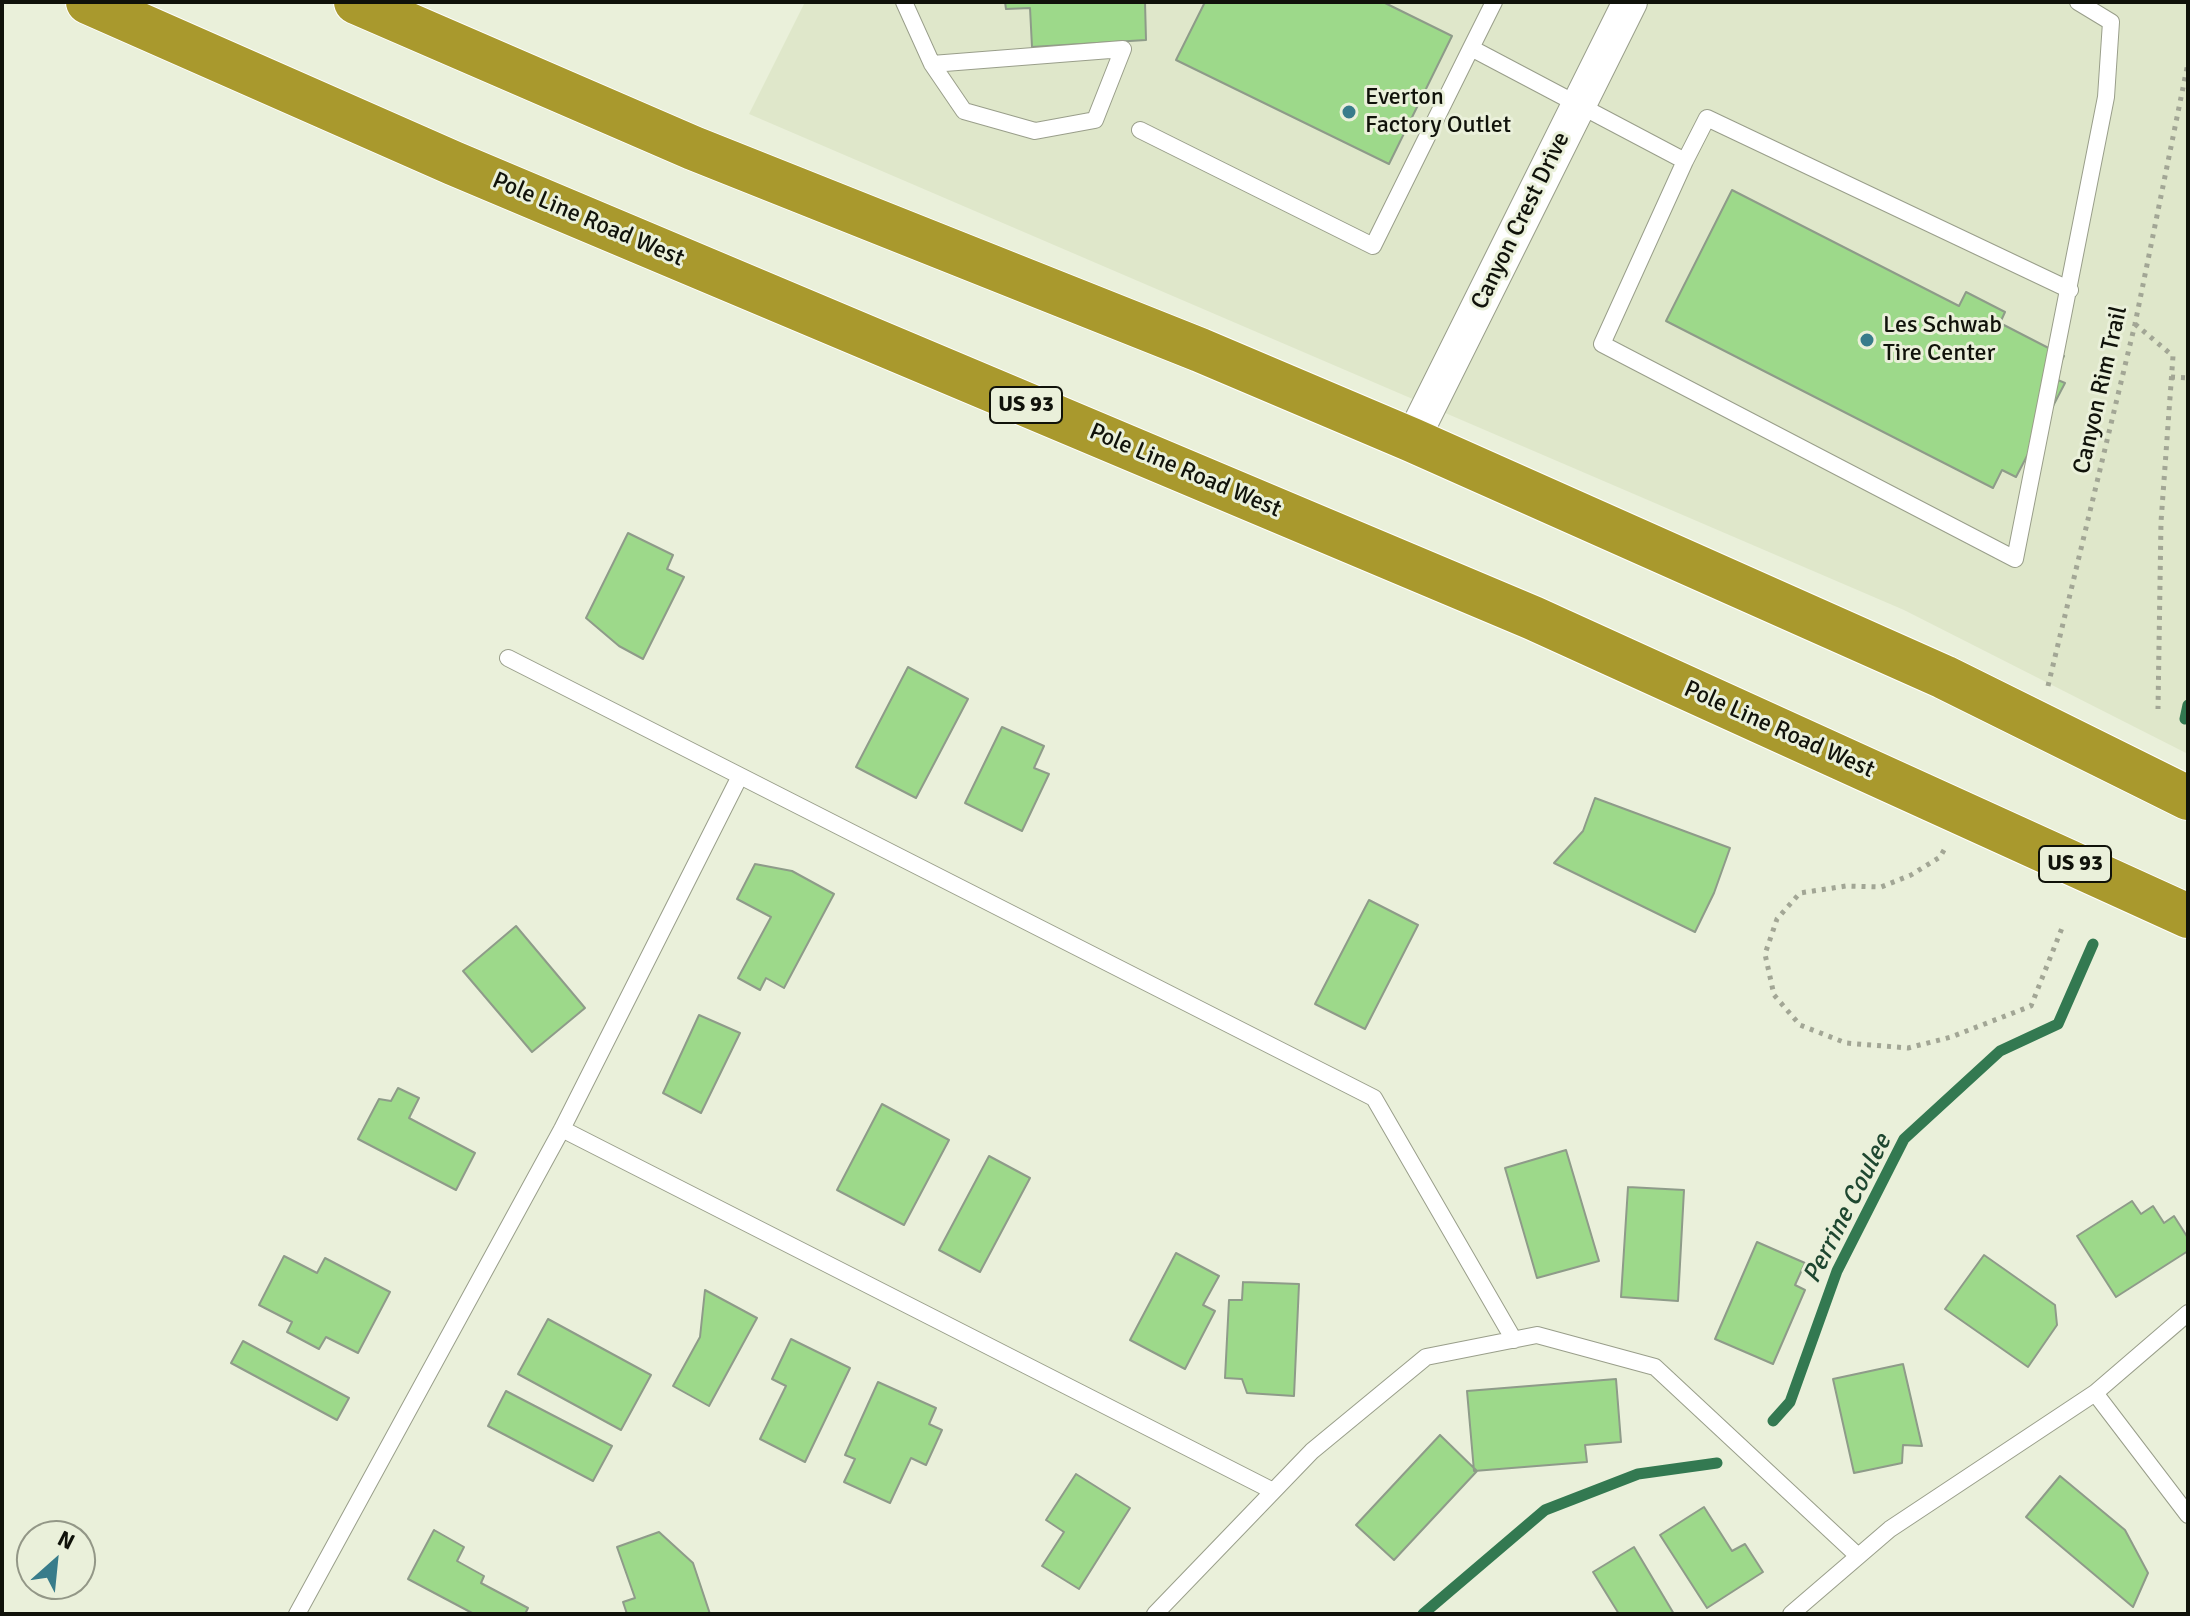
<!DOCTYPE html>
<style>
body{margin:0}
#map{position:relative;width:2190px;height:1616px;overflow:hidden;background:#eaf0da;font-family:Signika,sans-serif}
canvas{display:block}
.frame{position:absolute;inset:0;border:4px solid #10120a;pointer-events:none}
.north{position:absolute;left:16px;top:1520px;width:80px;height:80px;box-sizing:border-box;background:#eaf0da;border:2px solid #939787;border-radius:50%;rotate:27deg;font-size:22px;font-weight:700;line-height:32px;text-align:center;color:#10120a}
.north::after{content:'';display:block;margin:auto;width:28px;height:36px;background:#387c8b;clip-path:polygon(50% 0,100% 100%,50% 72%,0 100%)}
</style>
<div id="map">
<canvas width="2190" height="1616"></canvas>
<div class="frame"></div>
<div class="north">N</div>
</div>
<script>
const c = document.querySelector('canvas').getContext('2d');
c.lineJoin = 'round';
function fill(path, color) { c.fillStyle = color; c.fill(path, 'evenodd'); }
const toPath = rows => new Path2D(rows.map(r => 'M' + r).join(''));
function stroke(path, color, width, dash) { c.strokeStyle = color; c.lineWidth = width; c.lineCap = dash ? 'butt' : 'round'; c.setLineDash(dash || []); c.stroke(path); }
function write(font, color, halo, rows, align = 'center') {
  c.font = font + ' Signika,sans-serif'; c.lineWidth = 6; c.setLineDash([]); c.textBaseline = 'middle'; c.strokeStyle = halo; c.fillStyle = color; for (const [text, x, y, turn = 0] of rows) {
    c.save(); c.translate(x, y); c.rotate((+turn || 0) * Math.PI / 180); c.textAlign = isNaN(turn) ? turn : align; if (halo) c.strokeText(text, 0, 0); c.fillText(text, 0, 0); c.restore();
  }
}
fill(toPath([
 [805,2,2188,2,2188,754,1904,610,749,114]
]), '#dfe7ca');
stroke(toPath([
 [2185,719,2188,705],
 [1773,1421,1790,1402,1837,1271,1904,1139,2000,1051,2058,1024,2093,944],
 [1423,1614,1545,1510,1638,1474,1717,1463]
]), '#337951', 11);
const building = toPath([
 [1005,2,1145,2,1146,40,1032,47,1030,8,1006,9,1005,2],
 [1205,2,1383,2,1452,36,1389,164,1176,60,1205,2],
 [1732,190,1959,306,1966,292,2005,312,2000,323,2064,356,2053,378,2065,383,2016,477,2002,470,1993,488,1666,321,1732,190],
 [628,533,673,555,667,569,684,577,643,659,619,646,586,618,628,533],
 [908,667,968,699,916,798,856,767,908,667],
 [1002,727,1044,746,1034,768,1049,774,1022,831,965,803,1002,727],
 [1595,798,1730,848,1714,893,1695,932,1554,863,1583,831,1595,798],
 [755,864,792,871,834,894,784,988,766,978,760,990,738,978,771,917,737,899,755,864],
 [1369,900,1418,925,1365,1029,1315,1004,1369,900],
 [516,926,585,1008,532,1052,463,971,516,926],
 [699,1015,740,1033,701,1113,663,1093,699,1015],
 [398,1088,419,1098,409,1118,475,1153,456,1190,358,1139,379,1099,391,1101,398,1088],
 [882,1104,949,1140,904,1225,837,1190,882,1104],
 [1566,1150,1599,1261,1537,1278,1505,1168,1566,1150],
 [989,1156,1030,1178,980,1272,939,1250,989,1156],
 [1628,1187,1684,1190,1678,1301,1621,1297,1628,1187],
 [2132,1201,2141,1214,2153,1206,2164,1223,2174,1216,2188,1238,2188,1251,2116,1297,2077,1236,2132,1201],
 [1757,1242,1805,1263,1795,1285,1805,1290,1773,1364,1715,1339,1757,1242],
 [1176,1253,1219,1276,1203,1305,1215,1311,1185,1369,1130,1340,1176,1253],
 [1984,1255,2055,1305,2057,1325,2028,1367,1945,1309,1984,1255],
 [284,1256,317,1273,325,1258,390,1292,358,1353,326,1337,319,1349,287,1332,292,1322,259,1305,284,1256],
 [1243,1282,1299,1284,1294,1396,1247,1393,1242,1379,1225,1378,1229,1300,1242,1300,1243,1282],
 [705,1290,757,1318,709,1406,673,1386,700,1337,705,1290],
 [548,1319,651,1375,621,1430,518,1374,548,1319],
 [791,1339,850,1368,805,1462,760,1439,786,1386,772,1379,791,1339],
 [243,1341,349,1398,337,1420,231,1363,243,1341],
 [1903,1364,1922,1446,1903,1445,1902,1463,1854,1473,1833,1379,1903,1364],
 [1616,1379,1621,1442,1585,1445,1587,1462,1474,1471,1467,1391,1616,1379],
 [878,1382,936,1408,929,1424,942,1430,926,1465,911,1458,890,1503,844,1482,855,1459,845,1455,878,1382],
 [506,1391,612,1446,593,1481,488,1426,506,1391],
 [1440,1435,1477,1471,1394,1560,1356,1525,1440,1435],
 [1076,1474,1130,1508,1079,1589,1042,1566,1064,1532,1046,1520,1076,1474],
 [2060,1476,2125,1530,2148,1573,2133,1607,2026,1517,2060,1476],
 [1704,1507,1732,1551,1745,1544,1763,1572,1707,1608,1660,1535,1704,1507],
 [434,1530,464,1547,457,1561,484,1576,481,1583,528,1608,525,1614,474,1614,408,1579,434,1530],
 [659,1532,693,1563,710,1614,627,1614,623,1602,635,1598,617,1547,659,1532],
 [1634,1547,1674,1614,1619,1614,1593,1572,1634,1547]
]);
fill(building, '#9dd98a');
stroke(building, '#8e9b89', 2);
const lane = toPath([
 [904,2,932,64,964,111,1035,131,1095,120,1123,49,932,64],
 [1471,48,1494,2],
 [1140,130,1373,246,1471,48,1685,161,1707,118,2070,290],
 [1685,161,1602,344,2015,559,2106,97,2111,22,2078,2],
 [508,658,1374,1098,1514,1340],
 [562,1129,1273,1491],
 [2095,1393,2188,1515],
 [297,1614,562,1129,740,776],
 [1155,1614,1312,1451,1426,1357,1537,1335,1655,1367,1858,1556],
 [1791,1614,1890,1529,2095,1393,2188,1313]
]);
const street = toPath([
 [1412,440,1630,2]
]);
const highway = toPath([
 [88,2,453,163,1533,618,2188,916],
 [356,2,693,148,1200,350,1412,440,1944,677,2188,798]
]);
stroke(lane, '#999e8a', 18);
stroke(street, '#999e8a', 36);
stroke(highway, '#fff', 46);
stroke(toPath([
 [2135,324,2173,356,2161,522,2158,709],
 [2171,377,2188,378],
 [2048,686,2135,324,2188,63],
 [1944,850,1940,857,1911,875,1881,887,1846,886,1800,893,1777,919,1765,954,1774,995,1800,1025,1846,1043,1908,1048,1951,1037,2031,1006,2062,928]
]), '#a2a695', 5, [4, 6]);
stroke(lane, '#fff', 16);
stroke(street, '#fff', 34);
stroke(highway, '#a9992d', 44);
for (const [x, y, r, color] of [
 [1349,112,8,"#387c8b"],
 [1867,340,8,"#387c8b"]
]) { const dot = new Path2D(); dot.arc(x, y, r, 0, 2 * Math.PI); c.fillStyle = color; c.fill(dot); stroke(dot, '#eaf0da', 3); }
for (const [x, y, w] of [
 [1026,405,72],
 [2075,864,72]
]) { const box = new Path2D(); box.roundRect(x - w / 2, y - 18, w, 36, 6); c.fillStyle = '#eaf0da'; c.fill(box); stroke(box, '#10120a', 2); }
write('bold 22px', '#10120a', null, [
 ["US 93",1026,405],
 ["US 93",2075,864]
]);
write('24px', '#10120a', '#eaf0da', [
 ["Everton",1365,98],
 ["Factory Outlet",1365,126],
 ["Les Schwab",1883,326],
 ["Tire Center",1883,354]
], 'left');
write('24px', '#10120a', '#eaf0da', [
 ["Pole Line Road West",588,220,23],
 ["Canyon Crest Drive",1521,221,-64],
 ["Canyon Rim Trail",2101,390,-77],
 ["Pole Line Road West",1185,471,23],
 ["Pole Line Road West",1779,730,24]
]);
write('italic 26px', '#1e4730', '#eaf0da', [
 ["Perrine Coulee",1848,1209,-63]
]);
</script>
